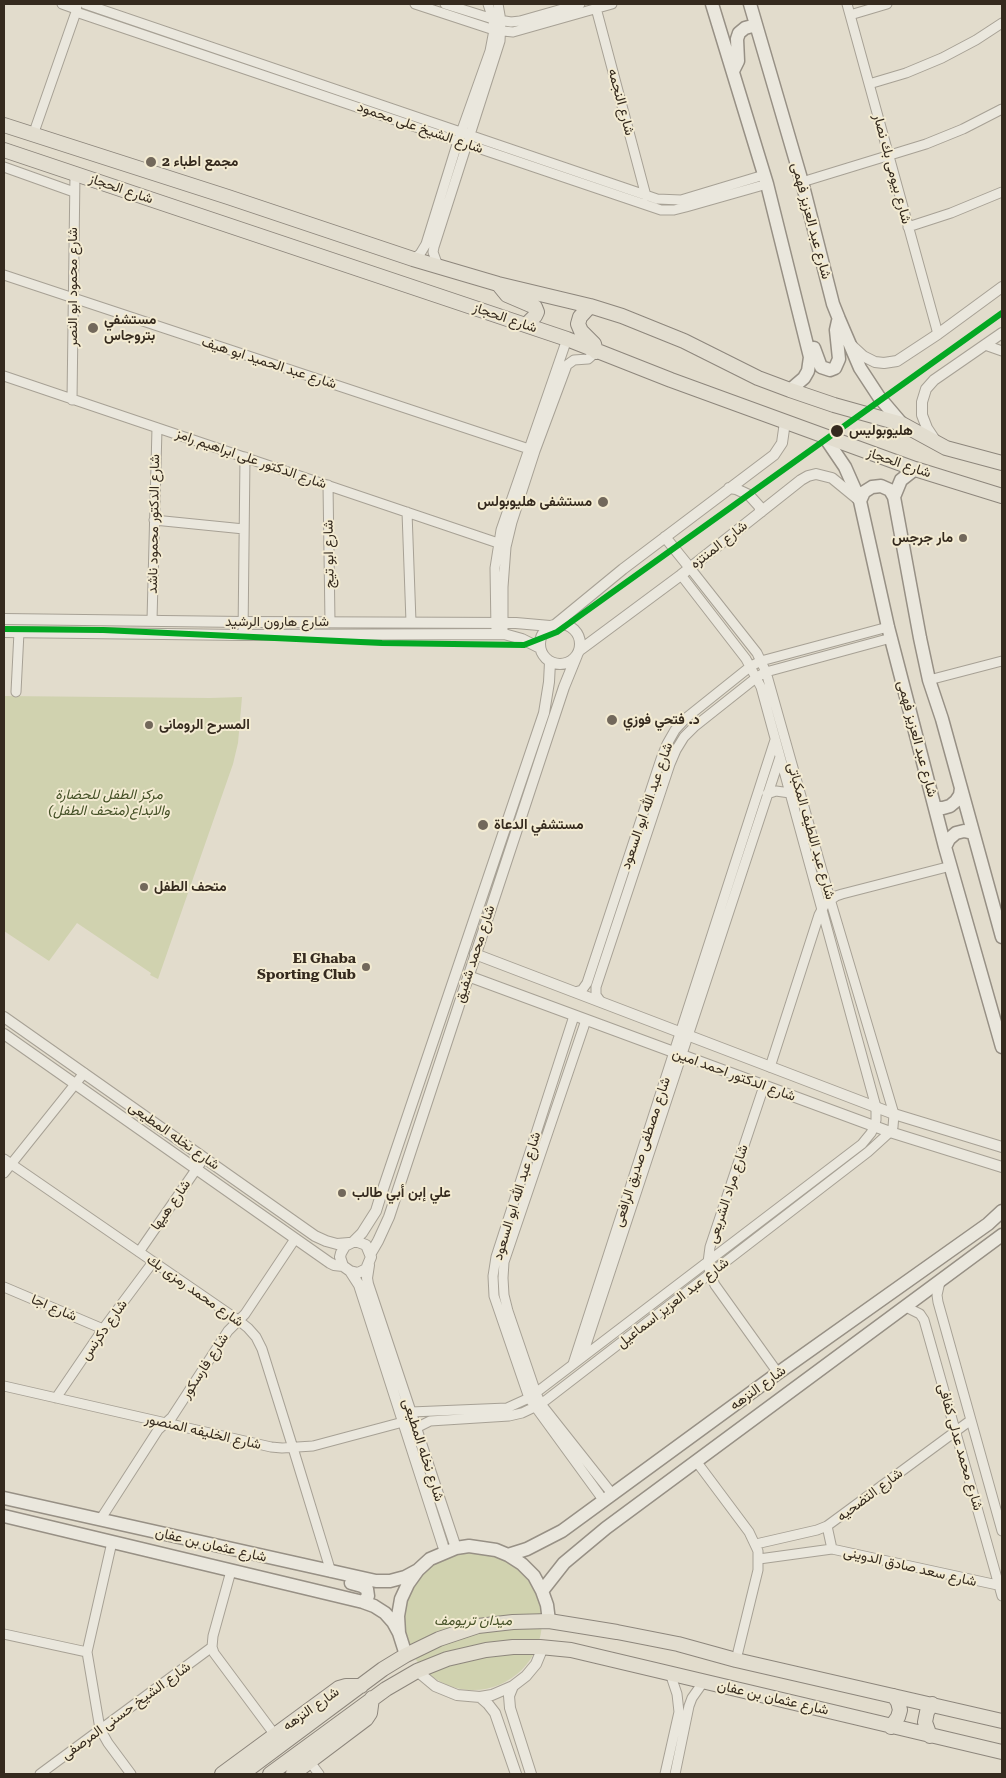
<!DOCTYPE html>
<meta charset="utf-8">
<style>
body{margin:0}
#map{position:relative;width:1006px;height:1778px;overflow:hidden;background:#e2dccc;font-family:"Roboto Serif",serif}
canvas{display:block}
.frame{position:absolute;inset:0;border:5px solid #352a1e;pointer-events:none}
</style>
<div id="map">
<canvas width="1006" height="1778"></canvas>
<div class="frame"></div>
</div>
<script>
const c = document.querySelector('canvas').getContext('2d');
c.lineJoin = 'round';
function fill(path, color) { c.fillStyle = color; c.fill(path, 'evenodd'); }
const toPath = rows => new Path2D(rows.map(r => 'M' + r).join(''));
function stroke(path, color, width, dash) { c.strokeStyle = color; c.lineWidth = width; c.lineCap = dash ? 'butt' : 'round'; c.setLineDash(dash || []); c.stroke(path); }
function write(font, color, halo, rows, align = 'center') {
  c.font = font + ' "Roboto Serif",Vazirmatn,serif'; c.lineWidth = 4; c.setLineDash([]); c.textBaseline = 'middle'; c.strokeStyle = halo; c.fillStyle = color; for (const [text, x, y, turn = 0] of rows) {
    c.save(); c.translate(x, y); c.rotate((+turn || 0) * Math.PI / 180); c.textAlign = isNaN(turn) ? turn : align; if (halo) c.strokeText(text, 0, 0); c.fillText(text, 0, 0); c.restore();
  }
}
fill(toPath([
 [4,696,210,698,242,697,238,743,233,764,158,979,150,975,151,973,77,923,49,961,4,931],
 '404 1621a69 69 0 1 1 138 0a69 69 0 1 1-138 0Z'
]), '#d0d2af');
const minor = toPath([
 [62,4,76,9],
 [85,4,657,199,681,200,764,175],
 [415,4,494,30,513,32,612,4],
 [445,4,493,19,511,22,520,21,580,4],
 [847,4,938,334],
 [596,8,646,196],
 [76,12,661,210,674,210,686,207,767,184],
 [850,15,887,4],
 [869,84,906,73,942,58,976,40,1002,23],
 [33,135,76,12,77,4],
 [4,167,74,192],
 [802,182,926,144,963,129,1002,109],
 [908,227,951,213,1002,192],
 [413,259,420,254,426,244,458,141,490,51,494,30,493,19,488,4],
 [438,266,433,252,434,247,500,41,501,21,498,4],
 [4,275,535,451],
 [985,345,1002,351],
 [4,376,498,543],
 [72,400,75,174],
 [328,485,330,622],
 [407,512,411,622],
 [154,520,244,529],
 [152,620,157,428],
 [503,629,503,587,506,547,512,522,535,451,567,365,574,360,588,359,596,352],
 [496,630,495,568,501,530,567,339],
 [243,635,245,457],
 [929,680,1002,661],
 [16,692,19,632],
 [767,794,776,791,790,793],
 [575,992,582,990,587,983,661,759,667,744,675,730,686,718,751,666,761,661,888,627],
 [601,1002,596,995,596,987,670,764,676,750,684,737,694,727,757,677,766,672,891,638],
 [574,1016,496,1257,493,1276,494,1296,529,1398,604,1501],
 [586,1020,504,1262,503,1278,504,1295,508,1311,536,1393,541,1404,613,1495],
 [770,1067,819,915,825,904,836,896,842,894,951,866],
 [764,1086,710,1247,708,1262,710,1274,715,1285,778,1373],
 [4,1159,238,1320,248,1328,256,1337,262,1349,293,1448,331,1572],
 [4,1173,84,1073],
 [139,1252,204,1158],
 [940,1282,937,1295,938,1302,1002,1531],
 [4,1287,103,1329],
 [906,1307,920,1314,924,1320,1002,1596],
 [582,1357,780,757],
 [573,1364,775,740],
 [4,1386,271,1447,282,1448,313,1446,403,1422],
 [56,1398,103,1329,153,1262],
 [411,1412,507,1408,529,1398,862,1144,871,1133,874,1127,876,1120,876,1107,761,687,746,659,681,575],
 [416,1428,430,1421,509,1416,522,1413,541,1404,868,1152,890,1132,893,1127,894,1114,830,899,766,672,757,653,690,568],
 [696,1461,749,1532,758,1551,758,1570,736,1660],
 [100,1520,158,1430,172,1417,228,1331,245,1314,295,1239],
 [827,1526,832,1549],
 [112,1542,87,1652,100,1729,108,1743,131,1774],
 [756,1544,817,1530,827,1526,971,1420],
 [759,1559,832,1549,1002,1586],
 [231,1571,213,1636,212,1647,214,1653,275,1735],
 [4,1634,87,1652],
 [310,1762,319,1774],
 [40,1774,212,1647],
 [665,1774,679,1712,677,1694,670,1673],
 [675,1774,689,1706,692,1698,704,1681]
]);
const tertiary = toPath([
 [850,344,863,356,875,362,884,363,897,361,938,334,1002,287],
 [935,440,927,428,922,415,922,402,926,389,934,380,1002,333],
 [729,488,736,489,749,495,759,506,761,512],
 [665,537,690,568],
 [4,619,243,622,516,623,550,626],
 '540 644a20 20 0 1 1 40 0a20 20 0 1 1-40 0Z',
 [556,624,623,569,774,455,782,443,785,422],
 [4,632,243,635,504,634,522,639,540,648],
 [580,650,681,575,801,480,808,476,816,474,832,478,860,501],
 [475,954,894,1114,1002,1147],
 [468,976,890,1132,1002,1167],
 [4,1017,315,1236,326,1241,337,1244,349,1243],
 [4,1034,330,1263,334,1265,343,1266],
 [353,1242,358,1242,366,1245,371,1257,366,1269,358,1273,350,1271,343,1266,340,1257,341,1253,345,1246,353,1242,362,1233,376,1211,380,1198,544,713,549,682,550,662],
 [371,1253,378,1241,389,1217,564,687,577,655],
 [369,1265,367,1278,368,1284,456,1548],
 [350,1271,359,1285,445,1552],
 [417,1671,435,1686,457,1695,480,1697,492,1695,513,1686,526,1676,536,1664,543,1647],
 [513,1686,509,1696,510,1708,531,1774],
 [480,1697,488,1704,495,1713,516,1774]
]);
const secondary = toPath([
 [712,4,767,184,810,357,808,371,804,378,790,390],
 [750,4,802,182,833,304,839,319,860,368,879,397,902,424],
 [733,71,738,61,737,39,739,33,745,28,756,25],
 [814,348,821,367,830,370,835,368,839,359,836,330,838,321],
 [824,436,845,467,860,501,888,627,945,847,1002,1047],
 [915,469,901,480,894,497,920,638,929,680,942,719,1002,937],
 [860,501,864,492,872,487,881,486,890,490,894,497],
 [935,808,943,808,950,806,956,801,960,795,961,788],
 [945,847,949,839,956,833,964,831,973,833],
 [4,1498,376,1581,390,1581,405,1577,418,1570],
 [4,1516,363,1602,374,1606,385,1613,393,1622,399,1633],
 [508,1555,527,1549,562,1531,778,1373,988,1224,1002,1211],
 [351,1583,362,1586,367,1589,368,1596,363,1602],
 [542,1591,564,1563,606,1528,1002,1235],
 [406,1655,399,1633,398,1616,401,1599,408,1584,418,1570,430,1559,456,1548,469,1546,496,1550,508,1555,522,1564,534,1576,542,1591,547,1605,549,1621]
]);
const primary = toPath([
 [4,125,228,197,413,259,498,284,590,306,622,316,684,341,758,378,790,390,834,405,902,424,946,448,1002,463],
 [4,150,567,339,671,380,915,469,1002,496],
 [498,284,507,295,535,307,537,312,535,316,526,325],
 [590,306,580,317,578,324,581,331,594,344,596,352],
 [891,1727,898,1717,900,1710,898,1702,894,1696],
 [930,1736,925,1722,927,1712,932,1704],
 [222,1774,339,1688,346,1686,361,1686],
 [242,1774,383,1669,406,1655,439,1639,478,1626,513,1622,549,1621,617,1632,678,1644,736,1660,1002,1721],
 [270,1774,386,1689,417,1671,447,1659,486,1650,513,1647,540,1647,571,1650,1002,1752],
 [293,1774,366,1719,370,1713,372,1698]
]);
stroke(minor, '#a7a195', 11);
stroke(tertiary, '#a7a195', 12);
stroke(secondary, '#979085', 15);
stroke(primary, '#8d867c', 16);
stroke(minor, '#eae7dd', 9);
stroke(tertiary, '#eae7dd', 10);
stroke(secondary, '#eae7dd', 12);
stroke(primary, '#e2ddcf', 14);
stroke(toPath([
 [4,629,103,630,382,643,524,645,557,632,1002,313]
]), '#03a823', 6);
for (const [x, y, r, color] of [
 [151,162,6,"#72685b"],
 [93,328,6,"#72685b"],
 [837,431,7,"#352a1e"],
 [603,502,6,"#72685b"],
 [963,538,5,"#72685b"],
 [612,720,6,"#72685b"],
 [149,725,5,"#72685b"],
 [483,825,6,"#72685b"],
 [144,887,5,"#72685b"],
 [366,967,5,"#72685b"],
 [342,1193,5,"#72685b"]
]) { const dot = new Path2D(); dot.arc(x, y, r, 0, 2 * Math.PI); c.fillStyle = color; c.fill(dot); stroke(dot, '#f3ebd2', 2); }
write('14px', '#352a1e', '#f3ebd2', [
 ["شارع النجمه",621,102,75],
 ["شارع الشيخ على محمود",420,128,19],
 ["شارع بيومى بك نصار",892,169,75],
 ["شارع الحجاز",121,189,19],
 ["شارع عبد العزيز فهمى",811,221,75],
 ["شارع محمود ابو النصر",73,287,-90],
 ["شارع الحجاز",505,318,19],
 ["شارع عبد الحميد ابو هيف",269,363,18],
 ["شارع الدكتور على ابراهيم رامز",251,459,19],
 ["شارع الحجاز",899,463,19],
 ["شارع الدكتور محمود ناشد",154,524,-89],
 ["شارع المنتزه",719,545,-38],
 ["شارع ابو تيج",329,554,-91],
 ["شارع هارون الرشيد",277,622],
 ["شارع عبد العزيز فهمى",917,739,75],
 ["شارع عبد الله ابو السعود",647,806,-71],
 ["شارع عبد اللطيف المكباتى",811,831,74],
 ["شارع محمد شفيق",475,954,-72],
 ["شارع الدكتور احمد امين",734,1075,20],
 ["شارع نخله المطيعى",174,1136,35],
 ["شارع مصطفى صديق الرافعى",642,1152,-72],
 ["شارع مراد الشريعى",728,1194,-72],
 ["شارع عبد الله ابو السعود",517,1196,-73],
 ["شارع هيها",171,1205,-55],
 ["شارع محمد رمزى بك",195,1291,35],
 ["شارع عبد العزيز اسماعيل",673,1303,-38],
 ["شارع اجا",54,1308,23],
 ["شارع دكرنس",104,1330,-55],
 ["شارع فارسكور",205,1366,-57],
 ["شارع النزهه",758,1388,-36],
 ["شارع الخليفه المنصور",203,1432,13],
 ["شارع محمد عدلى كفافى",960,1447,74],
 ["شارع نخله المطيعى",423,1450,72],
 ["شارع التضحيه",870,1495,-37],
 ["شارع عثمان بن عفان",211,1545,13],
 ["شارع سعد صادق الدوينى",910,1567,13],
 ["شارع عثمان بن عفان",773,1698,13],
 ["شارع النزهه",311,1709,-35],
 ["شارع الشيخ حسنى المرصفى",126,1711,-36]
]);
write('bold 14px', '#352a1e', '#f3ebd2', [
 ["مجمع اطباء 2",162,162],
 ["مستشفي",104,320],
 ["بتروجاس",104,336],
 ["مستشفى هليوبولس",592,502,"right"],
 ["مار جرجس",953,538,"right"],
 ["د. فتحي فوزي",623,720],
 ["المسرح الرومانى",159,725],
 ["مستشفي الدعاة",494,825],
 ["متحف الطفل",154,887],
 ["El Ghaba",356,959,"right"],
 ["Sporting Club",356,975,"right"],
 ["علي إبن أبي طالب",352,1193]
], 'left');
write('bold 14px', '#352a1e', '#f3ebd2', [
 ["هليوبوليس",849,431]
], 'left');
write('italic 14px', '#445026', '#f3ebd2', [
 ["مركز الطفل للحضارة",109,795],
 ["والابداع(متحف الطفل)",109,811],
 ["ميدان تريومف",473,1621]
]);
</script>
